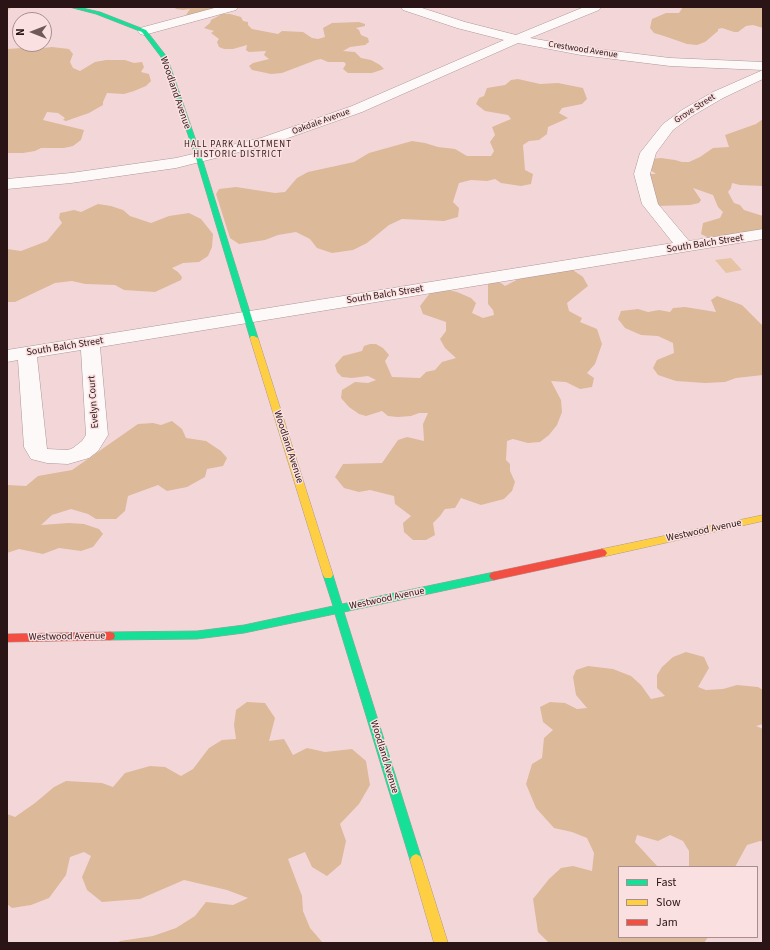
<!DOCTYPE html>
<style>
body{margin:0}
#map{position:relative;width:770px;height:950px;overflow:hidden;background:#f3d7d8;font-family:"Source Sans 3",sans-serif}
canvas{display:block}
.frame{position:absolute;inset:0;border:8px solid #2a1415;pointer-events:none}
.legend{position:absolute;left:618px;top:866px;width:140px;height:72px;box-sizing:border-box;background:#fae0e0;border:1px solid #a78e8f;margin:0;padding:5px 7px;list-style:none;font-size:12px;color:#2a1415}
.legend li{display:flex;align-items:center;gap:8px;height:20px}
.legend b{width:20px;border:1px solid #a78e8f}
.north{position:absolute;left:12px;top:12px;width:40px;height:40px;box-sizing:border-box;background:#fae0e0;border:1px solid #a78e8f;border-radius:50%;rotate:270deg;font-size:11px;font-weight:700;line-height:16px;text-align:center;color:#2a1415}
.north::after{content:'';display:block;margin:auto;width:14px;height:18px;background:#705859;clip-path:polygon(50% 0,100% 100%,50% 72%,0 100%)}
</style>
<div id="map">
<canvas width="770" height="950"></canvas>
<div class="frame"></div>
<ul class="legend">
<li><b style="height:5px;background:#16e098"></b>Fast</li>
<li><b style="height:5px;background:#ffcf43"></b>Slow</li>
<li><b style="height:5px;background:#f24e42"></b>Jam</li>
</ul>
<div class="north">N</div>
</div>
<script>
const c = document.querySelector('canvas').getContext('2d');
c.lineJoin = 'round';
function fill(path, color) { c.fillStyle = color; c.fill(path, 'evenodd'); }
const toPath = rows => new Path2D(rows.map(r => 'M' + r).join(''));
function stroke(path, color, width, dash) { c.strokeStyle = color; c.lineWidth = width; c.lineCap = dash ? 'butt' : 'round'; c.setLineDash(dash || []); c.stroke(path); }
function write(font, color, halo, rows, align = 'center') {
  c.font = font + ' "Source Sans 3",sans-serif'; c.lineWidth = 3; c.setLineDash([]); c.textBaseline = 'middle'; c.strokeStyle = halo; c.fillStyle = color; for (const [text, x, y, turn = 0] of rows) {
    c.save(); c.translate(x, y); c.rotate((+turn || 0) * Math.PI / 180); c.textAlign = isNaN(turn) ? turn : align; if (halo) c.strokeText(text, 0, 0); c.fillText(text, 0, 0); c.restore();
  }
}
fill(toPath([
 [731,258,742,270,726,273,715,260]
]), '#e5c3a3');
fill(toPath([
 [174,7,218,7,191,16,186,15,190,9,183,10,176,9],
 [683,7,749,7,749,8,763,7,763,28,753,25,746,26,738,32,734,32,722,28,718,29,718,31,705,42,697,45,687,44,664,36,654,33,650,28,652,19,666,13,679,13],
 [222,14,230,14,241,17,243,21,248,22,248,25,252,29,278,34,282,31,303,32,312,38,318,39,325,37,323,28,332,23,359,22,365,24,365,26,356,28,359,30,361,35,368,38,369,42,365,45,350,47,343,51,355,52,361,58,371,60,380,65,384,69,372,73,348,73,343,69,346,64,344,62,328,62,321,59,316,60,282,73,271,74,252,70,249,66,253,63,269,59,264,55,266,51,249,52,246,50,247,45,233,49,224,49,219,47,217,42,219,39,211,33,214,31,204,28,210,23,211,20],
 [52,47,69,49,73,54,70,62,73,68,80,71,95,62,106,60,125,60,134,63,142,62,144,67,141,72,149,74,151,81,146,86,134,91,124,94,107,93,103,102,103,105,89,113,66,121,63,120,65,118,58,113,47,112,43,120,84,130,81,140,73,146,64,148,41,148,35,151,23,153,7,153,7,49,22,48,27,50],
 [518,79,540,84,558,83,583,88,587,99,582,104,562,108,559,113,568,118,548,127,547,134,539,140,529,141,523,145,525,170,533,174,531,184,521,186,501,183,495,179,487,181,471,180,459,183,453,202,459,208,458,217,444,221,402,219,389,225,367,243,353,250,332,253,317,248,310,239,296,232,278,235,265,240,239,244,230,238,216,194,219,189,236,187,275,193,285,192,297,178,308,172,354,162,369,153,412,141,425,143,438,147,455,149,467,156,491,156,494,151,490,142,495,135,492,127,511,119,508,115,485,111,476,104,479,98,484,96,487,88,505,85,511,80],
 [763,119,763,186,740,185,732,183,731,188,728,192,734,203,740,205,744,210,763,216,763,232,709,238,701,234,703,223,720,218,723,212,718,207,713,195,693,188,701,200,699,203,690,205,657,206,645,174,656,174,649,169,650,159,661,158,675,160,682,162,689,162,700,157,713,148,729,147,725,135,756,124],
 [98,204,111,206,123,210,130,216,151,223,169,216,189,213,201,219,213,234,212,247,208,256,199,262,183,263,172,268,178,272,182,277,181,280,155,292,124,290,115,285,85,284,72,281,55,283,15,302,7,302,7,249,21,251,47,241,62,223,59,218,60,213,74,210,81,212],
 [562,269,573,270,583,277,588,286,567,303,569,311,582,318,580,322,597,329,602,344,595,364,587,373,594,378,592,387,580,389,566,382,551,381,561,400,562,412,557,425,549,435,540,442,528,443,513,439,507,441,506,460,510,464,510,471,515,482,512,491,504,499,481,505,461,498,455,508,445,509,440,516,433,523,435,535,426,540,413,540,404,532,403,523,411,516,395,504,394,496,370,490,359,492,344,488,335,477,343,464,382,463,398,440,407,437,424,441,423,424,428,413,419,413,411,416,398,417,388,416,382,411,366,416,359,414,349,407,341,398,342,390,355,382,368,383,376,380,368,376,352,378,342,377,337,372,335,365,343,356,362,351,364,346,370,344,376,344,383,348,389,355,385,361,392,377,420,378,426,372,435,370,442,362,456,358,445,348,440,339,446,331,446,322,423,314,420,306,430,293,444,289,457,292,471,298,476,303,472,313,483,318,494,315,493,310,488,304,488,283,494,281,501,283,505,286,526,275],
 [717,296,742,305,763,326,763,375,736,378,725,382,705,383,676,381,658,375,653,368,657,360,674,353,673,343,658,336,641,335,625,328,618,319,621,311,638,309,648,312,659,310,670,312,673,308,685,307,716,312,711,300],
 [172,421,182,429,186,438,206,441,221,451,227,458,223,466,207,469,205,477,187,487,167,491,158,485,128,496,125,511,116,519,96,519,88,514,71,509,52,515,41,525,69,523,84,524,99,529,103,534,93,547,81,551,59,548,43,554,19,549,7,553,7,485,26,486,38,476,72,470,138,424,153,423,161,425],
 [686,652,704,657,709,668,698,687,706,690,723,689,737,685,758,687,763,690,763,724,756,726,763,729,763,842,760,841,747,845,735,867,689,867,689,851,683,841,670,835,658,841,637,835,635,842,658,867,619,867,619,937,708,937,704,943,549,943,538,932,533,899,549,879,561,868,573,866,592,871,594,853,587,838,572,832,554,828,536,808,526,784,532,764,542,758,544,738,553,730,543,722,540,707,550,702,565,703,577,709,587,708,576,695,573,677,576,670,588,666,613,669,631,676,641,685,651,699,665,696,657,688,657,675,662,667,673,657],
 [247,702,265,703,275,718,269,741,284,739,293,755,307,748,325,752,352,749,366,761,370,785,359,804,340,824,346,841,341,864,327,876,312,867,305,852,288,859,302,896,303,911,310,928,323,943,118,943,120,941,153,936,176,928,195,916,206,902,233,905,248,898,227,890,184,880,140,899,102,902,87,890,82,877,91,856,84,852,70,857,66,875,49,898,31,905,12,908,7,904,7,814,15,817,35,803,54,787,66,781,102,783,113,787,125,773,150,766,165,767,181,776,193,769,209,748,222,740,236,739,234,725,236,710]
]), '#dcb999');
const street = toPath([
 [218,7,238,7,236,10,144,35,140,34,138,31,140,28,218,7],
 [401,7,419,7,465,22,516,35,584,7,601,7,599,10,530,38,581,47,670,58,763,62,763,79,723,98,692,116,673,130,656,153,650,174,658,204,689,241,763,229,763,239,100,347,108,435,98,451,89,458,68,464,47,463,31,459,24,447,18,360,7,362,7,350,673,243,642,204,634,174,640,153,663,124,682,110,713,92,763,70,670,66,581,55,518,43,362,112,271,144,176,168,71,183,7,189,7,179,71,173,176,158,261,138,352,106,504,40,457,28,403,10,401,7],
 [81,350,86,435,82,441,73,448,68,450,47,449,37,357,81,350]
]);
const fast = toPath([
 [69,7,78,7,100,12,146,30,167,57,202,158,258,338,257,340,254,340,250,338,196,158,161,57,142,32,96,14,69,7],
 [328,571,331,572,333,575,342,604,494,572,497,573,499,576,497,579,494,580,344,612,422,860,420,864,416,866,412,864,410,860,335,614,244,633,197,639,110,640,106,639,105,636,106,633,110,632,197,631,244,625,333,606,323,575,325,572,328,571]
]);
const slow = toPath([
 [7,7,11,7,7,10,7,7],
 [251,336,254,336,258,338,333,575,331,578,325,578,323,575,250,338,251,336],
 [763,515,763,521,602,557,599,556,597,553,599,550,602,549,763,515],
 [416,854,420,856,422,860,448,943,434,943,410,860,412,856,416,854]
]);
const jam = toPath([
 [602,549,605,550,607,553,605,556,494,580,491,579,489,576,491,573,494,572,602,549],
 [110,632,114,633,115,636,114,639,110,640,7,642,7,634,110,632]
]);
stroke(street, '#ac9697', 1);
stroke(fast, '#ac9697', 1);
stroke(slow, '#ac9697', 1);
stroke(jam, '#ac9697', 1);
fill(street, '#fdf9f9');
fill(fast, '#16e098');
fill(slow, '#ffcf43');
fill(jam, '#f24e42');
write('9px', '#2a1415', '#fae0e0', [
 ["Crestwood Avenue",583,50,9],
 ["Grove Street",695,109,-33],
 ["Oakdale Avenue",321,122,-20]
]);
c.letterSpacing = '1px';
write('9px', '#2a1415', '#fae0e0', [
 ["HALL PARK ALLOTMENT",238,145],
 ["HISTORIC DISTRICT",238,155]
]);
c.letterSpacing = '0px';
write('10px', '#2a1415', '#fae0e0', [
 ["Woodland Avenue",175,93,71],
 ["South Balch Street",705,244,-9],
 ["South Balch Street",385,295,-9],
 ["South Balch Street",65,347,-9],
 ["Evelyn Court",94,402,-94],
 ["Woodland Avenue",288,447,72],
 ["Westwood Avenue",704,531,-12],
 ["Westwood Avenue",387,599,-12],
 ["Westwood Avenue",67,637,-1],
 ["Woodland Avenue",384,757,73]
]);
</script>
